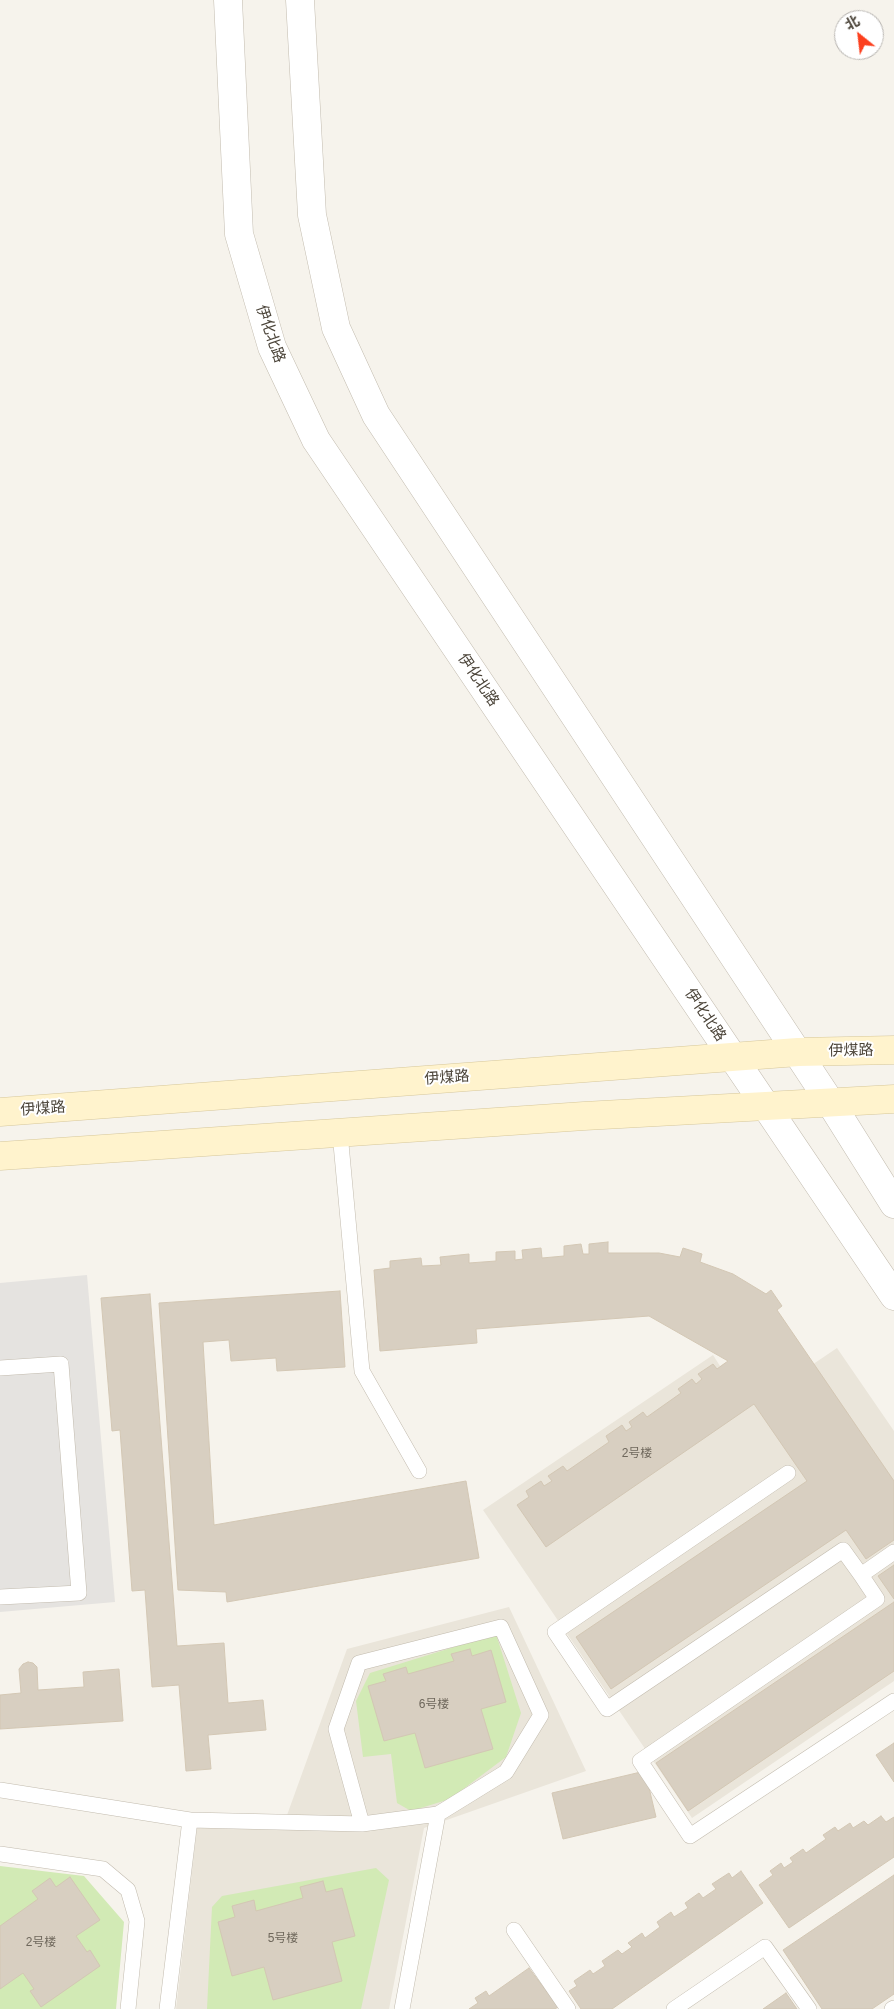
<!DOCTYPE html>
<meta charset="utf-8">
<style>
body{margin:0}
#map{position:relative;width:894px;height:2009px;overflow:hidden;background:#f6f3ec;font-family:Arial,"Noto Sans SC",sans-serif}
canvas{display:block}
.north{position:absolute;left:834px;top:10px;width:50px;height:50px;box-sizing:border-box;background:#fff;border:1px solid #b7b4b0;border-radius:50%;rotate:331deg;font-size:14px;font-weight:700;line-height:20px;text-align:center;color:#4b4439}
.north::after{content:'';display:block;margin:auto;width:18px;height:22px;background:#fc3f1d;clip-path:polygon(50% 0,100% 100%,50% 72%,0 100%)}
</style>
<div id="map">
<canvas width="894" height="2009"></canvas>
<div class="north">北</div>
</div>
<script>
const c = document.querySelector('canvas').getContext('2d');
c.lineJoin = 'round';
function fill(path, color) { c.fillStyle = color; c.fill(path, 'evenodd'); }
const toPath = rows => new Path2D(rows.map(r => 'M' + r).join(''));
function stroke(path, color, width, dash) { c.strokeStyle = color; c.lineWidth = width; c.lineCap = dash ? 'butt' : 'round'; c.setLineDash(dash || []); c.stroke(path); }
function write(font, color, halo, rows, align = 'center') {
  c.font = font + ' Arial,"Noto Sans SC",sans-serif'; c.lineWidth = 4; c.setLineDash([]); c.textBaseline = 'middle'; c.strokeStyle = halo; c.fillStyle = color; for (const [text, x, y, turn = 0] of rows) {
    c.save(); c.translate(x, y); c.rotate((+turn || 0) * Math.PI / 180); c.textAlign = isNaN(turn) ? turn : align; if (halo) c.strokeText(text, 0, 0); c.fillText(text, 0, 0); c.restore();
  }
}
fill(toPath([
 [837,1348,894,1431,894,1681,692,1818,483,1510,713,1355,720,1366,726,1362,754,1404],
 [509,1607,586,1771,424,1828,389,2009,176,2009,197,1828,282,1829,347,1649]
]), '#eae5da');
fill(toPath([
 [496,1634,521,1713,506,1757,450,1799,411,1811,397,1803,391,1754,363,1757,356,1701,370,1673],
 [0,1866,84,1876,124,1922,116,2009,0,2009],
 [376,1868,389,1880,361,2009,207,2009,212,1907,222,1896]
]), '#d2eab5');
fill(toPath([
 [87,1275,115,1602,0,1612,0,1283]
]), '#e5e3e0');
const building = toPath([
 [608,1242,608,1253,659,1253,680,1257,683,1248,702,1254,700,1262,733,1274,766,1294,771,1290,782,1306,777,1310,894,1481,894,1540,866,1559,846,1530,611,1689,576,1637,807,1481,754,1404,546,1547,517,1505,529,1497,526,1491,541,1481,544,1486,552,1481,548,1476,563,1466,567,1471,609,1442,606,1436,622,1425,626,1431,632,1427,629,1422,643,1412,647,1417,681,1393,678,1389,692,1379,696,1384,702,1379,698,1374,713,1364,717,1369,728,1361,649,1316,476,1329,477,1343,380,1351,374,1270,390,1268,390,1261,421,1258,422,1266,441,1265,440,1257,469,1254,469,1263,496,1261,496,1252,515,1251,515,1260,523,1259,522,1250,541,1248,542,1258,564,1256,564,1246,581,1244,583,1254,589,1254,589,1244,608,1242],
 [340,1291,345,1367,277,1371,276,1358,231,1361,229,1340,203,1342,214,1525,466,1481,479,1558,227,1602,226,1592,178,1590,159,1303,340,1291],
 [150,1294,177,1646,224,1643,228,1703,263,1700,266,1730,208,1735,211,1769,186,1771,179,1685,152,1687,145,1590,132,1591,120,1430,112,1431,101,1298,150,1294],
 [894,1565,894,1599,878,1576,894,1565],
 [894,1602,894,1671,688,1811,656,1763,894,1602],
 [470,1649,472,1656,491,1650,506,1702,481,1709,493,1749,425,1768,415,1733,384,1741,368,1686,386,1681,383,1674,406,1667,408,1674,454,1661,451,1654,470,1649],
 [28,1662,33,1663,37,1667,38,1690,84,1687,83,1672,119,1669,123,1721,0,1729,0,1695,21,1693,19,1669,23,1664,28,1662],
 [894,1743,894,1782,876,1755,894,1743],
 [645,1771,656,1817,563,1839,552,1793,645,1771],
 [881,1816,886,1822,894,1817,894,1857,789,1928,759,1885,773,1875,770,1871,781,1863,784,1868,793,1862,790,1858,803,1849,806,1853,826,1839,823,1835,835,1827,838,1831,850,1823,853,1828,864,1821,868,1825,881,1816],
 [741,1871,763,1903,612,2009,581,2009,569,1991,577,1986,574,1981,590,1970,593,1974,605,1966,602,1961,618,1950,622,1954,632,1947,628,1943,642,1933,645,1938,660,1927,657,1922,671,1912,674,1917,688,1908,685,1903,699,1893,703,1898,716,1889,712,1884,729,1873,732,1878,741,1871],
 [894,1875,894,1994,872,2009,822,2009,783,1950,894,1875],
 [70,1877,100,1920,76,1936,87,1952,90,1950,100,1966,41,2007,30,1991,34,1989,23,1973,0,1989,0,1926,38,1899,32,1891,50,1878,56,1887,70,1877],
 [323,1881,326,1892,342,1888,355,1936,332,1942,342,1981,273,2000,264,1967,232,1976,218,1922,235,1917,232,1906,254,1900,256,1911,303,1898,300,1887,323,1881],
 [529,1968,558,2007,555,2009,469,2009,478,2003,475,1998,486,1991,489,1996,529,1968],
 [786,1993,797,2009,763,2009,786,1993]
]);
fill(building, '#d8cfc1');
stroke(building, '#d3c7b4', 1);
const service = toPath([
 [340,1133,362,1371,419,1471],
 [0,1368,61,1364,79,1593,0,1597],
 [788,1473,555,1632,607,1709,843,1550,861,1575,894,1552],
 [861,1575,877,1599,640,1761,690,1836,894,1701],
 [0,1790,190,1820,167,2009],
 [190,1820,362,1824],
 [0,1854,103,1869,128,1890,137,1921,128,2009],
 [514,1930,568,2009],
 [402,2009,438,1814,506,1772,541,1715,501,1627,359,1663,336,1729,362,1824,438,1814],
 [674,2009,765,1947,809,2009],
 [892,2009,894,2008]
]);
const tertiary = toPath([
 [228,0,239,234,272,347,316,440,894,1296],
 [300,0,312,215,336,328,376,415,830,1102,894,1204]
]);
const secondary = toPath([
 [0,1112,798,1052,894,1050],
 [0,1156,584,1116,894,1099]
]);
stroke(service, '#c2bbae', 16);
stroke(tertiary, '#c2bbae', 29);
stroke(secondary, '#d6c79b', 29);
stroke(service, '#fff', 15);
stroke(tertiary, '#fff', 28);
stroke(secondary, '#fff3cd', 28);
write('12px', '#6e675b', null, [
 ["2号楼",637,1454],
 ["6号楼",434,1705],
 ["5号楼",283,1939],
 ["2号楼",41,1943]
]);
write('15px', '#4b4439', '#fff', [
 ["伊化北路",270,334,71],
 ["伊化北路",478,680,56],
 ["伊化北路",705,1015,56],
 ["伊煤路",851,1051,-1],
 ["伊煤路",447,1078,-4],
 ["伊煤路",43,1109,-4]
]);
</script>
